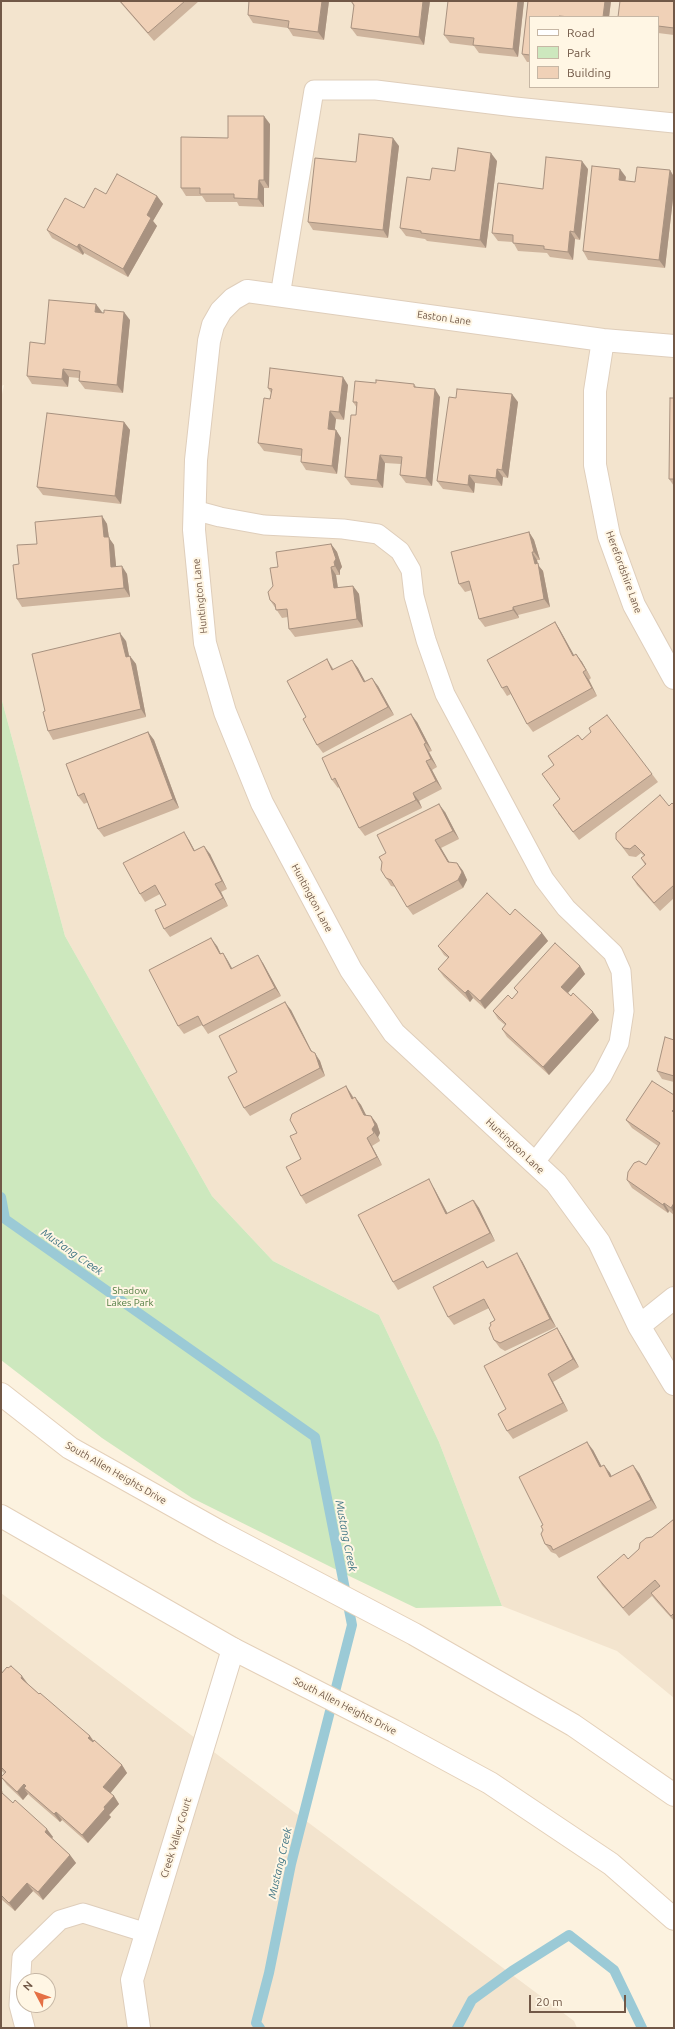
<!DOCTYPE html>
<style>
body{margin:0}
#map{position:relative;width:675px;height:2029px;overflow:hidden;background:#fcf2df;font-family:Ubuntu,sans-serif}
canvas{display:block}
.frame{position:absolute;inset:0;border:2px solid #715847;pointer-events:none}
.legend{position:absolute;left:529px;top:16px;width:130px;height:72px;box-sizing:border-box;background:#fff6e4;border:1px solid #c6b7a5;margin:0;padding:5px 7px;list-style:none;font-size:12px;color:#715847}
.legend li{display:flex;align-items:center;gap:8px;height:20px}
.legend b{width:20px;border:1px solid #c6b7a5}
.north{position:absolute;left:16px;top:1973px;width:40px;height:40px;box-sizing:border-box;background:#fff6e4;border:1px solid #c6b7a5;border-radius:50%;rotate:311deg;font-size:11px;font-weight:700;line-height:16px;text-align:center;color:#715847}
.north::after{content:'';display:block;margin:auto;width:14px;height:18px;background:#e57045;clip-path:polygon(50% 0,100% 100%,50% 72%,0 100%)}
.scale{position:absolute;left:529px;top:1995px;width:97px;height:18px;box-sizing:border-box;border:2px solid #715847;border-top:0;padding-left:5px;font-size:12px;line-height:14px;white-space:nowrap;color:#715847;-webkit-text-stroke:3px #fff6e4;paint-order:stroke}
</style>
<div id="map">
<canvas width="675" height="2029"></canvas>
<div class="frame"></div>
<ul class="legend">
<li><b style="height:5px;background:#fff"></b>Road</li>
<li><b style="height:11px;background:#cde8be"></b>Park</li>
<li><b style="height:11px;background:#f0d1b7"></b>Building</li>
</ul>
<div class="north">N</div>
<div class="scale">20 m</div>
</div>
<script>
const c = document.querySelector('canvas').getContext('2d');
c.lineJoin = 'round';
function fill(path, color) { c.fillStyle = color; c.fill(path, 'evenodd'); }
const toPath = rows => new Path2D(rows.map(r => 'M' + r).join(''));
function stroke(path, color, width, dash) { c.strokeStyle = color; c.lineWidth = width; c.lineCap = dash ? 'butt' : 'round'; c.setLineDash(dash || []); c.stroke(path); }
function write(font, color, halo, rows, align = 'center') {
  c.font = font + ' Ubuntu,sans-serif'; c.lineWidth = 4; c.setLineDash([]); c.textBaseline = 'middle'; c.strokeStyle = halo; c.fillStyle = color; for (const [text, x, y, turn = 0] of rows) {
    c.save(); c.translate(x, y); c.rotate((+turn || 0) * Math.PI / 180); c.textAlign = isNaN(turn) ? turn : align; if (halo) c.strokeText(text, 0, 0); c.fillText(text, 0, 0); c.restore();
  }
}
fill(toPath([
 [1,1,674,1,674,1698,617,1651,502,1606,439,1442,379,1315,273,1261,212,1196,65,936,1,697,1,399,4,385,1,386],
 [530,17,658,17,658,87,530,87],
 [1,1593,574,2021,577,2028,1,2028],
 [24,1981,48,1981,48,2005,24,2005]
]), '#f3e4ce');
fill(toPath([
 [1,697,65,936,212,1196,273,1261,379,1315,439,1442,502,1606,416,1608,345,1574,192,1498,102,1438,1,1360]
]), '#cde8be');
stroke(toPath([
 [1,1197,5,1219,315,1437,352,1625,291,1864,269,1973,256,2023,260,2028],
 [457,2028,472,2000,512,1971,569,1935,614,1970,642,2028]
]), '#9bcad6', 10);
const service = toPath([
 [280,296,314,90,376,90,515,107,674,123],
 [194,510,220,517,264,525,343,529,378,534,400,551,411,570,414,596,426,640,445,694,544,879,566,908,613,953,621,971,624,1011,619,1043,602,1076,534,1163],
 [25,2028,19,2005,22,1957,60,1920,83,1913,147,1933]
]);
const minor = toPath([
 [603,340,595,391,595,465,609,536,634,605,674,678],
 [674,346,603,340,247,291,233,299,221,311,213,325,209,341,196,460,194,530,205,643,225,712,262,803,351,970,394,1033,556,1183,599,1242,639,1326,674,1384],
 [639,1326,674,1298],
 [139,2028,132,1980,233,1649]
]);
const secondary = toPath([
 [1,1394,70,1448,222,1533,414,1634,573,1725,674,1795],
 [1,1516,233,1649,394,1731,490,1783,611,1864,674,1919]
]);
stroke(service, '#dfcebb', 21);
stroke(minor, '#dfcebb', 24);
stroke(secondary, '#e4d0b9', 24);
stroke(service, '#fff', 19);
stroke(minor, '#fff', 22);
stroke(secondary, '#fff', 22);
fill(toPath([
 [119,1,199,1,154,41],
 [329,1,324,40,293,36,288,28,253,23,248,15],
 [351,1,430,1,424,45,357,36,351,28,354,7],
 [524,1,518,57,479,53,474,46,450,43,444,35],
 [528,1,611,1,609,17,530,17,530,62,527,62,522,54],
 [674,1,674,35,658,33,658,38,658,17],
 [270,124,269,188,264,188,264,207,239,206,237,202,206,202,202,196,186,196,181,188,228,138],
 [399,146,388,238,313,230,308,222,356,162],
 [497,161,486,248,427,241,425,239,406,236,400,228,430,180,455,171],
 [588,169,580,240,575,239,573,260,550,257,547,253,518,251,513,242,498,241,492,233,543,189],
 [670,170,674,177,674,190,665,268,588,260,583,251,626,177,625,181,635,182],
 [106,194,157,196,163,204,153,221,157,226,128,277,84,253,83,255,52,238,47,230],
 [102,312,102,313,130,320,123,393,85,389,79,381,79,378,69,377,68,387,32,384,27,376,45,344],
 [376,383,414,384,417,388,440,397,432,486,406,483,400,475,401,464,385,463,383,488,351,485,345,477,357,408,353,402],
 [348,385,344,420,336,419,334,429,336,430,341,438,337,474,306,470,301,462,301,456,264,451,258,443,270,399,271,393,268,388],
 [456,398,518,402,508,478,503,477,502,486,475,483,474,493,443,489,437,481],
 [674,398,674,486,669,479],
 [124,422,130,430,121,504,43,495,37,487],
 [102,516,107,524,109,538,114,545,116,566,127,574,130,597,22,607,17,599,19,564,37,544],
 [529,532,534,540,540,560,537,560,538,565,543,571,550,607,518,615,519,618,485,627,479,619,472,590,465,592,459,584],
 [331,544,337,552,342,567,340,570,340,575,336,575,338,588,353,586,359,594,363,627,295,637,289,629,288,617,282,618,270,600,278,567],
 [555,622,560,630,574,656,576,654,582,662,591,678,589,680,597,696,533,732,527,724,511,694,507,696,502,688],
 [126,641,129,656,136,664,146,717,53,740,48,731,45,711],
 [327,659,334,670,352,660,358,668,365,682,378,686,394,715,323,753,317,745,306,717],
 [417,722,432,751,429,752,437,767,432,770,442,789,419,801,422,808,365,836,359,828,339,787,338,788,332,780],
 [148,732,154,740,179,808,104,837,98,829,88,802,84,804,78,796],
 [582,740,652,774,658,782,579,840,558,813,560,800,554,765,548,756],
 [674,805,674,898,660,911,637,885,632,877,645,865,641,858,644,856,641,853,636,857,629,856,616,839],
 [445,812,459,839,441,848,449,862,457,863,463,871,467,880,463,888,413,915,407,907,396,887,391,886,386,878,386,853],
 [189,840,195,851,210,854,227,889,221,892,228,906,170,937,164,929,166,905,160,894,145,902,140,894],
 [510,915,542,933,548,941,485,1009,473,998,470,1002,444,977,438,969,448,958,444,955,438,946],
 [217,946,221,954,223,953,228,961,232,969,263,963,281,996,208,1034,202,1025,184,1034,178,1026],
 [580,966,585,974,568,993,599,1020,549,1075,507,1037,502,1029,505,1025,498,1019,493,1011,512,999,518,993,514,988],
 [291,1010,312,1052,320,1061,325,1076,250,1116,244,1108,237,1072],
 [674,1040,674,1082,662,1079,657,1071],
 [346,1086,354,1098,361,1105,366,1115,371,1116,377,1124,380,1133,378,1137,380,1141,372,1146,382,1165,306,1204,301,1196,301,1159,297,1133],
 [674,1095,674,1215,669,1211,668,1213,632,1188,627,1180,646,1165,658,1146,632,1128,626,1120],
 [434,1188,448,1214,474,1200,479,1208,495,1241,398,1290,393,1282],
 [483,1261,488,1268,522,1261,556,1327,505,1351,500,1348,494,1340,495,1320,489,1308,454,1325,448,1317],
 [557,1328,562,1336,579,1367,553,1382,568,1411,513,1439,507,1431,506,1409],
 [593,1450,602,1467,610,1473,611,1476,639,1473,657,1508,559,1558,556,1554,551,1552,545,1544,543,1525],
 [674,1519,674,1621,656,1601,652,1596,629,1616,602,1585,597,1577,628,1559],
 [1,1674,28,1684,39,1694,90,1736,94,1741,122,1765,127,1773,110,1793,114,1796,119,1804,109,1815,111,1817,88,1843,62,1820,60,1822,30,1796,28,1794,23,1800,7,1785,1,1777,4,1773,1,1770],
 [1,1790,3,1792,2,1793,53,1837,52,1838,70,1855,76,1863,43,1900,33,1891,15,1911,1,1899]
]), '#ceb49d');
fill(toPath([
 [322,1,329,1,324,40,318,32],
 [423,1,430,1,424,45,419,37],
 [518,1,524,1,518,57,513,49],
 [605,1,611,1,609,17,603,17],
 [264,116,270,124,269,188,264,180],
 [393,138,399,146,388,238,383,230],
 [491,153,497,161,486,248,480,240],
 [582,161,588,169,580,240,574,232],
 [620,169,626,177,624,188,619,180],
 [670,170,674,177,674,190,665,268,659,260],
 [259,180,264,188,264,207,258,199],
 [157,196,163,204,153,221,157,226,128,277,123,269,147,215],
 [570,231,575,239,573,260,568,252],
 [79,244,84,253,83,255,77,247],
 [96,304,102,312,101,320,95,312],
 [124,312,130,320,123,393,117,385],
 [63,369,69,377,68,387,62,379],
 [343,377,348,385,344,420,339,412],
 [435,389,440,397,432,486,426,478],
 [512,394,518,402,508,478,502,470],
 [330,411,336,419,334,437,328,429],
 [124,422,130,430,121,504,115,496],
 [336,430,341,438,337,474,332,466],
 [380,455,385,463,383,488,377,480],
 [497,469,503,477,502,486,496,478],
 [469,475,475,483,474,493,468,485],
 [102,516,107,524,109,538,114,545,117,575,111,567,104,537],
 [529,532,534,540,540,560,534,552],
 [331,544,337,552,342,567,340,570,340,575,335,566],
 [532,552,537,560,538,565,543,571,550,607,544,599],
 [122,566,127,574,130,597,124,588],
 [331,567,336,575,339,596,334,588],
 [353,586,359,594,363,627,357,619],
 [513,607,518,615,519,618,513,610],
 [555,622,560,630,579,664,573,656],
 [120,633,126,641,131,665,126,657],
 [576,654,582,662,591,678],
 [130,656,136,664,146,717,141,709],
 [327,659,332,668,338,678,332,670],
 [352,660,358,668,370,690,364,682],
 [583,672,589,680,597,696,592,688],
 [372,678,378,686,394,715,388,707],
 [411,714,417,722,432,751,426,743],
 [148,732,154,740,179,808,173,799],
 [424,744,429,752,437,767,431,759],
 [426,761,432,770,442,789,436,781],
 [413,793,419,801,422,808,416,800],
 [439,804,445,812,459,839,453,831],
 [184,832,189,840,199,859,194,851],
 [435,840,441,848,454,870,448,862],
 [204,846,210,854,227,889,222,881],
 [457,863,463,871,467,880,463,888,458,880],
 [215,884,221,892,228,906,223,898],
 [542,933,548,941,485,1009,480,1001],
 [211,938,217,946,225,963,220,954],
 [223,953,228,961,237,977,231,969],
 [258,955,263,963,281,996,275,988],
 [580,966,585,974,566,995,561,987],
 [468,990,473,998,470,1002,465,993],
 [285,1002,291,1010,316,1060,311,1051],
 [593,1012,599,1020,549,1075,543,1067],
 [315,1053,320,1061,325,1076,320,1068],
 [346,1086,351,1094,358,1107,352,1099],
 [355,1097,361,1105,370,1123,364,1115],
 [371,1116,377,1124,380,1133,378,1137,380,1141,372,1129],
 [367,1138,372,1146,382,1165,377,1157],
 [429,1179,434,1188,452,1222,446,1214],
 [473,1200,479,1208,495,1241,490,1233],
 [664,1203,669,1211,668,1213,663,1205],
 [674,1203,674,1213,671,1208],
 [517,1253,522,1261,556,1327,550,1319],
 [557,1328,562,1336,579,1367,573,1359],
 [548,1374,553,1382,568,1411,563,1403],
 [587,1442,593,1450,606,1475,600,1467],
 [604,1465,610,1473,616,1485,610,1477],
 [633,1465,639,1473,657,1508,651,1500],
 [22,1676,28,1684,26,1686,21,1678],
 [90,1736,95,1744,88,1738],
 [122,1765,127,1773,109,1795,103,1787],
 [24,1784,29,1792,24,1788,28,1794,23,1800,17,1792],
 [114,1796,119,1804,109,1815,111,1817,88,1843,82,1835,104,1807],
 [56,1812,62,1820,60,1822,54,1814],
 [47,1829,53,1837,50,1840,45,1832],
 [70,1855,76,1863,43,1900,38,1892],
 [27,1883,33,1891,15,1911,9,1903]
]), '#a89280');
const building = toPath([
 [120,1,185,1,148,33,120,1],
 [249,1,322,1,318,32,288,28,289,21,248,15,249,1],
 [351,1,423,1,419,37,351,28,354,5,351,1],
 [448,1,518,1,513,49,473,45,474,38,444,35,448,1],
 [528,1,605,1,603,17,570,17,559,16,559,17,530,17,530,55,522,54,528,1],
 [620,1,674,1,674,28,658,26,658,17,618,17,620,1],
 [228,116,264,116,264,180,259,180,258,199,234,198,234,194,200,194,200,188,181,188,181,137,228,138,228,116],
 [359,134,393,138,383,230,308,222,315,158,356,162,359,134],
 [458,148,491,153,480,240,421,233,421,231,400,228,407,177,430,180,432,168,455,171,458,148],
 [546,157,582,161,574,232,570,231,568,252,544,249,544,246,513,243,513,235,492,233,498,183,543,189,546,157],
 [592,166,620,169,619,180,635,182,637,167,670,170,659,260,583,251,592,166],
 [117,174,157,196,147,215,151,218,123,269,79,244,77,247,47,230,65,198,84,208,95,188,106,194,117,174],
 [49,300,96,304,95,312,104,313,104,310,124,312,117,385,79,381,80,371,63,369,62,379,27,376,30,342,45,344,49,300],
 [270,368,343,377,339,412,330,411,328,429,336,430,332,466,301,462,302,449,258,443,264,398,270,399,272,389,268,388,270,368],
 [376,380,414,384,414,387,435,389,426,478,400,475,402,457,380,455,377,480,345,477,351,415,356,415,357,402,353,402,355,381,376,383,376,380],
 [457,389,512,394,502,470,497,469,496,478,469,475,468,485,437,481,449,397,456,398,457,389],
 [670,398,674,398,674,479,669,479,670,398],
 [47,413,124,422,115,496,37,487,47,413],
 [102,516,104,537,109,537,111,567,122,566,124,588,17,599,13,565,19,564,17,545,37,544,35,522,102,516],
 [529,532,534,552,532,552,535,564,538,563,544,599,513,607,513,610,479,619,469,581,459,584,451,552,529,532],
 [331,544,336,559,334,562,335,566,331,567,334,588,353,586,357,619,289,629,287,609,276,610,275,604,270,600,268,592,273,586,270,568,278,567,276,552,331,544],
 [555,622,573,656,576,654,586,670,583,672,592,688,527,724,507,686,502,688,487,660,555,622],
 [120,633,126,657,130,656,141,709,48,731,43,712,45,711,32,654,120,633],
 [327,659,332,670,352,660,364,682,372,678,388,707,317,745,303,719,306,717,287,681,327,659],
 [411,714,426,743,424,744,431,759,426,761,436,781,413,793,416,800,359,828,335,778,332,780,322,758,411,714],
 [607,715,652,774,573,832,553,805,560,799,542,774,554,765,548,756,578,735,582,740,591,732,589,728,607,715],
 [148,732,173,799,98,829,84,793,78,796,66,764,148,732],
 [660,795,669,806,672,803,674,805,674,885,654,903,632,877,646,864,641,858,645,855,635,845,630,849,624,848,616,839,616,833,660,795],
 [439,804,453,831,435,840,448,862,457,863,462,872,458,880,407,907,391,880,386,878,381,870,382,862,379,857,386,853,377,835,439,804],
 [184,832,194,851,204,846,222,881,215,884,223,898,164,929,155,910,166,905,155,885,140,894,123,863,184,832],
 [487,893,510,915,515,909,542,933,480,1001,468,990,465,993,438,969,449,957,438,946,487,893],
 [211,938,220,954,223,953,231,969,258,955,275,988,203,1026,198,1016,178,1026,149,970,211,938],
 [555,943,580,966,561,987,571,996,573,993,593,1012,543,1067,502,1029,506,1024,493,1011,508,995,512,999,518,992,514,988,555,943],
 [285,1002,311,1051,315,1053,320,1068,244,1108,228,1077,237,1072,219,1036,285,1002],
 [665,1037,674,1040,674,1076,657,1071,665,1037],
 [652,1081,674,1095,674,1109,672,1111,674,1113,674,1203,671,1208,664,1203,663,1205,627,1180,628,1172,634,1163,639,1161,646,1165,660,1143,626,1120,652,1081],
 [346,1086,352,1099,355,1097,364,1115,371,1116,375,1125,372,1129,374,1133,367,1138,377,1157,301,1196,286,1167,301,1159,290,1136,297,1133,290,1120,292,1114,346,1086],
 [429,1179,446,1214,473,1200,490,1233,393,1282,358,1215,429,1179],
 [517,1253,550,1319,500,1343,494,1340,489,1328,491,1325,490,1323,495,1320,484,1299,448,1317,433,1287,483,1261,487,1268,517,1253],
 [557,1328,573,1359,548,1374,563,1403,507,1431,498,1414,506,1409,484,1366,557,1328],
 [587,1442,600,1467,604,1465,610,1477,633,1465,651,1500,553,1550,551,1546,545,1544,541,1534,543,1530,541,1526,543,1525,519,1477,587,1442],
 [674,1519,674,1613,671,1616,651,1593,660,1586,655,1580,623,1608,597,1577,624,1554,628,1559,639,1549,640,1543,646,1538,652,1537,674,1519],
 [11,1666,22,1676,21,1678,39,1694,40,1693,90,1736,88,1738,93,1742,94,1740,122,1765,103,1787,114,1796,104,1807,105,1809,82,1835,56,1812,54,1814,24,1788,26,1786,24,1784,17,1792,1,1777,6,1772,1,1767,1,1674,7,1667,8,1668,11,1666],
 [1,1792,13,1803,15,1800,47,1829,45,1832,70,1855,38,1892,27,1883,9,1903,1,1895,1,1792]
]);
fill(building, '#f0d1b7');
stroke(building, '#a89280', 1);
write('10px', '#715847', '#fff6e4', [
 ["Easton Lane",444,318,8],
 ["Herefordshire Lane",624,572,70],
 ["Huntington Lane",200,596,-96],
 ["Huntington Lane",312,898,62],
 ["Huntington Lane",515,1146,43],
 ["South Allen Heights Drive",116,1473,30],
 ["South Allen Heights Drive",345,1706,27],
 ["Creek Valley Court",176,1838,-73]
]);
write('10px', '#517c42', '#fff6e4', [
 ["Shadow",130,1291],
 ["Lakes Park",130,1303]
]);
write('italic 11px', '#417685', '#fff6e4', [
 ["Mustang Creek",72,1252,35],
 ["Mustang Creek",346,1536,79],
 ["Mustang Creek",280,1863,-77]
]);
</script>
